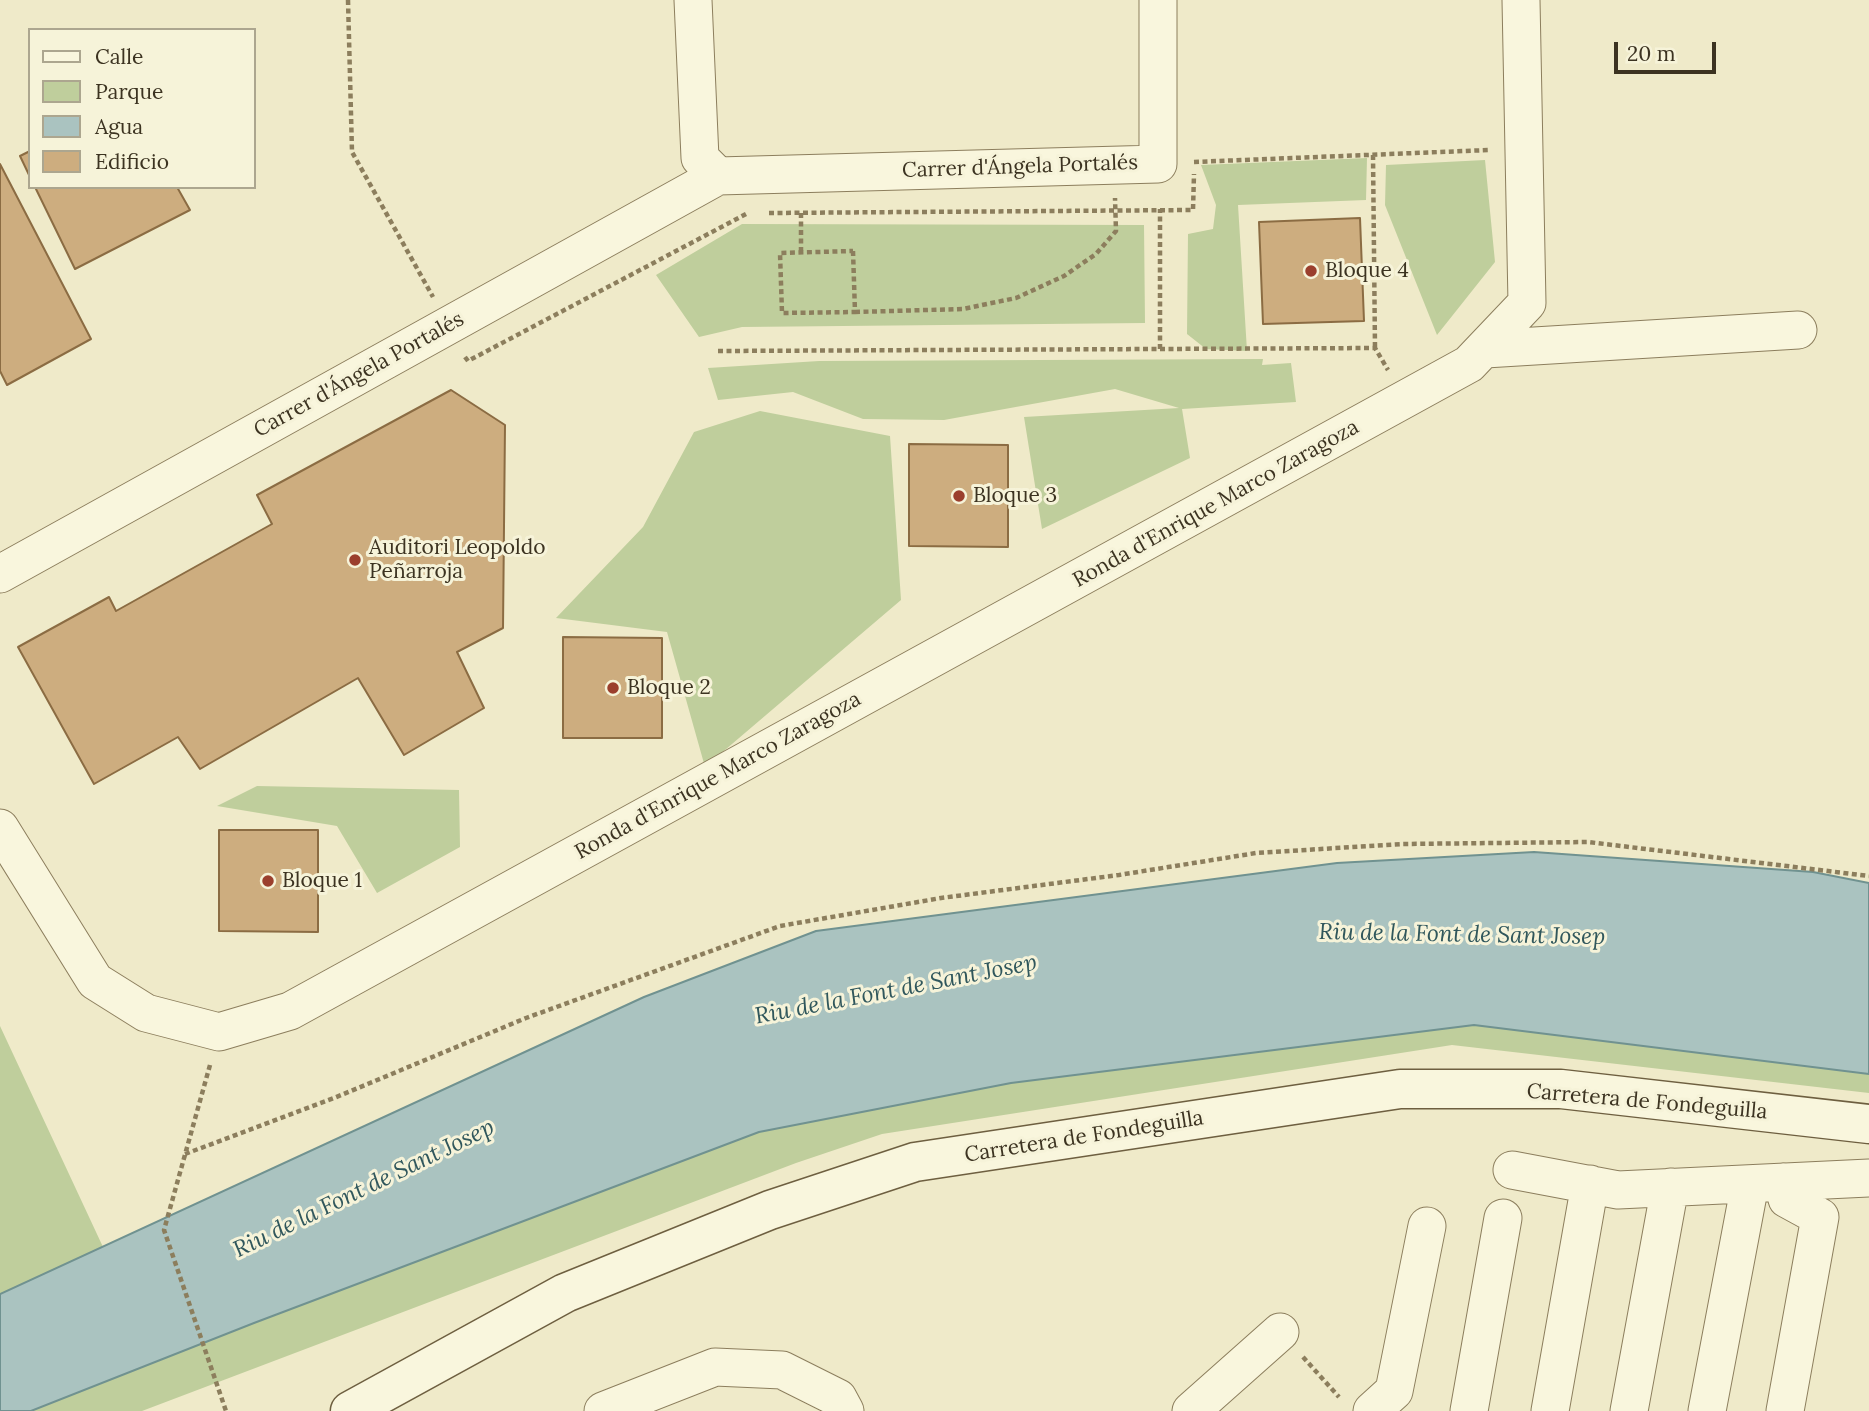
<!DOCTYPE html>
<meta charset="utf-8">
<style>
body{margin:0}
#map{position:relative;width:1869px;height:1411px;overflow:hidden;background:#efeac9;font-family:Lora,serif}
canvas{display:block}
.legend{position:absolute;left:28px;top:28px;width:228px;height:161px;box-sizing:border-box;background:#f6f3d9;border:2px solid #aca68f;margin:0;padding:9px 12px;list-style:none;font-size:21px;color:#3c3321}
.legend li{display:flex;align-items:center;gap:14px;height:35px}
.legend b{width:35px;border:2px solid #aca68f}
.scale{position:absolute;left:1614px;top:42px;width:102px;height:32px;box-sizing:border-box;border:4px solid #3c3321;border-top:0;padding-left:9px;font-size:21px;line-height:24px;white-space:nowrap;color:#3c3321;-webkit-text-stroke:5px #f6f3d9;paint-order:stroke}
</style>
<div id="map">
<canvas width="1869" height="1411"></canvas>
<ul class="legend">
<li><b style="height:9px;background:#f9f6dd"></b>Calle</li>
<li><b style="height:19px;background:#bfce9c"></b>Parque</li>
<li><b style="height:19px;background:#aac3c0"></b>Agua</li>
<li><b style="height:19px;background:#cdad7f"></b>Edificio</li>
</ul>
<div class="scale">20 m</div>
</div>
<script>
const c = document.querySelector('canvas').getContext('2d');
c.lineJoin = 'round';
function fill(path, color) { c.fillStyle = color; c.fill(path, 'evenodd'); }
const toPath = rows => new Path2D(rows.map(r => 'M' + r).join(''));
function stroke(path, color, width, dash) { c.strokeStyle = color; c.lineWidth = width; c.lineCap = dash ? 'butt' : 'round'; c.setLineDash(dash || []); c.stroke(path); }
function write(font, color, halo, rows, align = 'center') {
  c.font = font + ' Lora,serif'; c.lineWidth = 6; c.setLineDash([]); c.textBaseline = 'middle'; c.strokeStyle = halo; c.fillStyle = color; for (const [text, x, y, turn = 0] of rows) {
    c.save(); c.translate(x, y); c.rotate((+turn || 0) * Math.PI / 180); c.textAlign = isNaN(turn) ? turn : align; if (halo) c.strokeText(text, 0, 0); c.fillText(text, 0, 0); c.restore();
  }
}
fill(toPath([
 [1367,158,1366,200,1238,205,1247,351,1206,349,1187,334,1188,234,1213,229,1216,205,1201,165],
 [1485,160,1495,262,1437,335,1385,205,1386,165],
 [742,224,1144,225,1145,323,742,327,699,337,656,275],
 [1263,359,1262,365,1291,363,1296,402,1182,409,1190,458,1042,529,1024,417,1179,408,1115,389,944,420,863,419,793,392,718,400,708,368,819,361],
 [760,411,890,436,901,600,705,767,667,632,556,618,643,527,694,432],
 [257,786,459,790,460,847,377,893,337,826,217,806],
 [1474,1025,1869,1074,1869,1093,1452,1045,882,1134,796,1163,142,1411,31,1411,254,1323,759,1132,1011,1083],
 [0,1026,103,1247,0,1294]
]), '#bfce9c');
const water = toPath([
 [1534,852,1813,872,1869,883,1869,1074,1474,1025,1011,1083,759,1132,254,1323,31,1411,0,1411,0,1294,644,997,816,931,1337,863,1534,852]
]);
fill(water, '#aac3c0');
stroke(water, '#709290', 2);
const building = toPath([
 [30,151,30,177,20,156,30,151],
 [0,164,91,339,7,385,0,371,0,164],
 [35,187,177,187,190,210,75,269,35,187],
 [1360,218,1364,321,1263,324,1259,222,1360,218],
 [451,390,505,425,503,628,457,652,484,708,404,755,358,678,200,769,178,737,94,784,18,647,109,597,116,611,272,524,257,495,451,390],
 [909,444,1008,445,1008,547,909,546,909,444],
 [563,637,662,638,662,738,563,738,563,637],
 [219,830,318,830,318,932,219,931,219,830]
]);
fill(building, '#cdad7f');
stroke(building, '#8b6c43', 2);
const street = toPath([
 [693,0,700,158,718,176],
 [1485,349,1798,330],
 [0,574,718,176,1158,164,1158,0],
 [0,828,95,981,146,1013,219,1032,290,1011,1469,364,1527,303,1521,0],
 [1512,1170,1618,1190,1869,1178],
 [1783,1182,1787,1199,1820,1217,1785,1411],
 [603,1411,715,1367,782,1370,838,1398,845,1411],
 [1191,1411,1280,1332],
 [1372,1411,1394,1391,1427,1226],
 [1469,1411,1503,1218],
 [1550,1411,1590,1184],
 [1629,1411,1670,1187],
 [1707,1411,1750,1184]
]);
const secondary = toPath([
 [350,1411,565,1293,770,1210,915,1162,1400,1089,1561,1089,1869,1124]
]);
stroke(street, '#8c7e5d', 39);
stroke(secondary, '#6e5f40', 41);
stroke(toPath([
 [348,0,352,152,433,297],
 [1373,155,1375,348],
 [1194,162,1489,150],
 [769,213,1193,210,1194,174],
 [801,213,801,252],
 [853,251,855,312,782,313,780,253,853,251],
 [855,312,963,309,1016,298,1064,276,1096,254,1116,231,1115,198],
 [1160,349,1160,209],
 [718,351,1375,348,1388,370],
 [465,357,468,361,746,214],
 [210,1065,164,1230,226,1411],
 [185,1154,334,1098,526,1018,780,926,941,898,1119,875,1256,853,1402,844,1588,842,1869,876],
 [1303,1357,1339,1397]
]), '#8c7e5d', 4.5, [5, 3.5]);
stroke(street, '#f9f6dd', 37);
stroke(secondary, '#f9f6dd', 38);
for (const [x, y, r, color] of [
 [1311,271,7,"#9b3f2d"],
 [959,496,7,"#9b3f2d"],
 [355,560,7,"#9b3f2d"],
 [613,688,7,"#9b3f2d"],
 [268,881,7,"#9b3f2d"]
]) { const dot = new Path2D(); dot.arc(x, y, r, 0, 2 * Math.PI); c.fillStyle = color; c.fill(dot); stroke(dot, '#f6f3d9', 2.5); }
write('21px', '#3c3321', '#f6f3d9', [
 ["Carrer d'Ángela Portalés",1020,167,-2],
 ["Carrer d'Ángela Portalés",359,375,-29],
 ["Ronda d'Enrique Marco Zaragoza",1216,504,-29],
 ["Ronda d'Enrique Marco Zaragoza",718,776,-29],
 ["Carretera de Fondeguilla",1647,1102,5],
 ["Carretera de Fondeguilla",1084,1137,-9]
]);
write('21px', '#3c3321', '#f6f3d9', [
 ["Bloque 4",1325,271],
 ["Bloque 3",973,496],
 ["Auditori Leopoldo",369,548],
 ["Peñarroja",369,572],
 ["Bloque 2",627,688],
 ["Bloque 1",282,881]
], 'left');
write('italic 23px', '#30575c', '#f6f3d9', [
 ["Riu de la Font de Sant Josep",1462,935,1],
 ["Riu de la Font de Sant Josep",896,990,-11],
 ["Riu de la Font de Sant Josep",364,1189,-26]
]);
</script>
